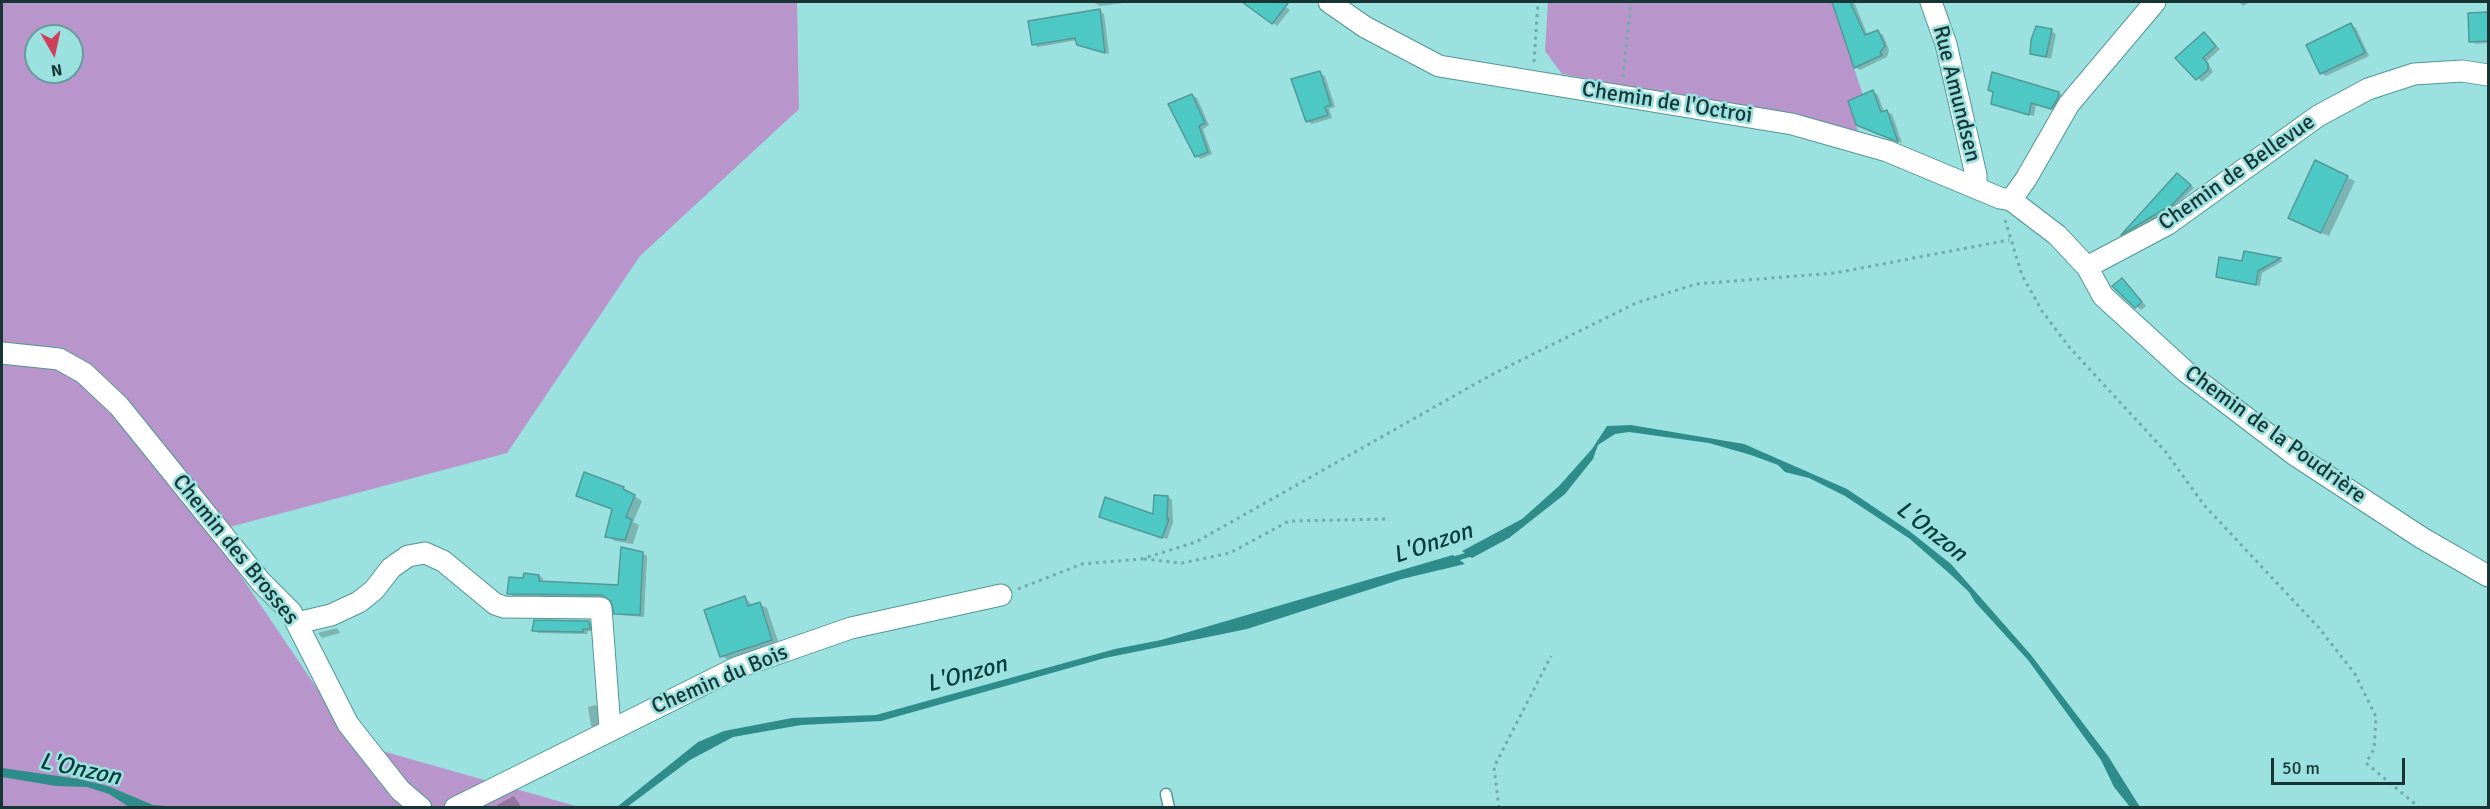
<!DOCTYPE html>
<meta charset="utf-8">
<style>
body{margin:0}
#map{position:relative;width:2490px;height:809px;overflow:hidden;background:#9ae1df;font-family:Signika,sans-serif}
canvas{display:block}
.frame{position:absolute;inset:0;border:3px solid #173534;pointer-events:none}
.north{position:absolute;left:24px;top:24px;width:60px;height:60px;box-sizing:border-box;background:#9ae1df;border:2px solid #669c9b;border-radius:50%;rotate:171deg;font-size:16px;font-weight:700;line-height:24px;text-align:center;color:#173534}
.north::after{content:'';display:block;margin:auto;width:21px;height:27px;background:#cf3f5c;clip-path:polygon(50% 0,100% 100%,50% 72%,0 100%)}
.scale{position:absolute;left:2271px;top:758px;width:134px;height:27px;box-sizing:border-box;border:3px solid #173534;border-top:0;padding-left:8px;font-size:18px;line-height:21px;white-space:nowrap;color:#173534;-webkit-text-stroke:4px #9ae1df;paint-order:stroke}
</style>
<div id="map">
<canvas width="2490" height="809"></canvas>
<div class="frame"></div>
<div class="north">N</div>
<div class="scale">50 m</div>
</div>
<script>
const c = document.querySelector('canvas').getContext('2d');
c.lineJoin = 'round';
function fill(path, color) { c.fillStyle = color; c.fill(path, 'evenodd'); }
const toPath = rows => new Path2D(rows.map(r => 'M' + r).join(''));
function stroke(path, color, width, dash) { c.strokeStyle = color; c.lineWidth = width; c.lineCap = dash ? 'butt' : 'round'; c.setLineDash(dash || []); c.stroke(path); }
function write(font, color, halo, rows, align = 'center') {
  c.font = font + ' Signika,sans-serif'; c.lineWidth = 5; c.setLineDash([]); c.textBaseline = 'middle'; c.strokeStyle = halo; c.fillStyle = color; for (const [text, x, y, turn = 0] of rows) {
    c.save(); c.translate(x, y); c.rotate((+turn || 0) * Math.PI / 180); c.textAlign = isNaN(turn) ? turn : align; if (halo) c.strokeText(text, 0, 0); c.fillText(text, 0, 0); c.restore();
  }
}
fill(toPath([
 [2,2,797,2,799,109,640,256,507,453,211,532,354,743,579,807,2,808],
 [36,36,72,36,72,72,36,72],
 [1548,2,1832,2,1863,95,1848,101,1859,135,1818,122,1562,74,1545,51]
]), '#b895cb');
fill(toPath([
 [1631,425,1744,444,1847,489,1908,530,1951,564,2031,655,2108,756,2140,807,2130,807,2114,787,2101,760,2028,660,1975,602,1969,592,1950,574,1910,539,1845,496,1809,478,1785,472,1778,465,1751,455,1709,443,1629,432,1615,434,1598,445,1593,459,1565,494,1509,538,1472,558,1462,551,1522,519,1559,486,1592,449,1607,426],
 [1453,555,1465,564,1402,579,1247,629,1105,658,881,721,801,725,733,737,690,760,627,807,617,807,698,742,724,731,792,718,876,715,1115,649,1161,640],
 [2,768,79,779,108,786,153,805,182,807,129,807,109,794,87,787,56,786,2,777]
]), '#2e8d8b');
fill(toPath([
 [1093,2,1123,2,1123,3,1100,6],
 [1244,2,1279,2,1290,10,1277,26],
 [1842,2,1854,2,1868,36,1878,32,1883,35,1889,50,1887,57,1860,70,1855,67,1834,4],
 [2239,2,2250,2,2243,6],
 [1100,11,1104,14,1109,54,1083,46,1077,40,1038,47,1033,44],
 [2470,14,2488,14,2488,43,2476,44,2471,41],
 [2351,25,2356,28,2369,56,2326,76,2321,73],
 [2051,31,2056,34,2051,59,2032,53],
 [2204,34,2220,49,2207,61,2213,72,2202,82,2178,58],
 [1320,73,1325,76,1335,107,1329,109,1332,118,1312,124,1307,121],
 [1993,74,2059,93,2064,96,2057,111,2036,105,2034,116,1998,106],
 [1873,92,1878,95,1884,112,1892,114,1902,143,1877,134],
 [1192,95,1197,98,1209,125,1203,129,1212,154,1201,159,1196,156],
 [2178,175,2194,188,2165,215,2126,236,2123,234],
 [2348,178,2355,181,2329,236,2322,233],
 [2245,252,2280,259,2283,261,2262,273,2260,286,2217,277,2244,263],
 [2122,279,2146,306,2141,310,2114,286],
 [623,488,642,501,633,522,639,525,633,544,615,541,607,536,614,510,578,496],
 [1168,497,1172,500,1173,523,1167,539,1105,519,1155,516],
 [643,553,647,556,644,617,620,615,616,613,613,600,608,597,513,596,509,593,525,580,539,576,543,578,543,583,619,587],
 [745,598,753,606,759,604,767,608,779,644,729,660,721,656],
 [589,622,593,625,594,631,588,631,587,634,538,633,534,630],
 [337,628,340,633,322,638,318,633],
 [595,705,600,708,601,726,596,729,591,726,588,707],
 [514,796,522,808,499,808,497,805]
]), '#0003');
stroke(toPath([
 [1451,560,1474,553]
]), '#2e8d8b', 5);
const building = toPath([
 [1242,2,1289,2,1272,24,1242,2],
 [1832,2,1850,2,1865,35,1878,30,1885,46,1880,52,1882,55,1854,68,1832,2],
 [1100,9,1105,53,1077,45,1075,38,1032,45,1028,21,1100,9],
 [2488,12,2488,41,2469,42,2468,13,2488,12],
 [2351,23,2365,53,2320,74,2306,45,2351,23],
 [2036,26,2052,29,2046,57,2030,54,2031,40,2036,26],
 [2204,32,2216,46,2203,58,2208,64,2208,70,2196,80,2175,58,2204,32],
 [1320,71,1331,105,1325,107,1328,115,1306,122,1291,79,1320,71],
 [1992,72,2059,92,2058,98,2051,109,2031,103,2029,115,1991,104,1993,92,1988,90,1992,72],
 [1873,90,1881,112,1887,110,1898,142,1856,125,1848,101,1873,90],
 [1192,94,1205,123,1199,126,1208,152,1195,157,1168,104,1192,94],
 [2315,160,2348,176,2321,233,2288,218,2315,160],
 [2177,173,2191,185,2173,204,2121,235,2177,173],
 [2244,251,2281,258,2258,271,2256,285,2216,277,2219,257,2242,261,2244,251],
 [2122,278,2142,302,2135,308,2112,286,2122,278],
 [584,472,624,487,623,489,635,495,626,517,632,520,625,540,605,537,612,509,576,496,584,472],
 [1154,495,1168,496,1167,519,1169,519,1162,538,1099,517,1105,497,1153,514,1154,495],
 [621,547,643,552,640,615,614,614,611,601,602,595,507,594,509,577,523,578,524,573,539,575,539,581,618,585,621,547],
 [745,596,748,606,760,602,772,640,720,657,704,610,745,596],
 [534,620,589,621,590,629,583,629,583,632,532,631,534,620]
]);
fill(building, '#4dc8c5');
stroke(building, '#529997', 1.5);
const lane = toPath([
 [1166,794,1169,808]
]);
const street = toPath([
 [1329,2,1365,27,1439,66,1792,124,1887,151,2000,198,2011,200,2057,235,2087,267,2168,224,2318,116,2368,89,2414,74,2462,71,2488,75],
 [1931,2,1946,44,1976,175,1976,187],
 [2011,200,2026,179,2069,104,2155,2],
 [2087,267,2103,296,2185,371,2295,455,2422,538,2488,576],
 [2,353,59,359,84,373,119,406,261,582,291,612,348,724,400,790,421,808],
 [297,623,331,615,359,602,374,590,391,568,408,556,425,553,443,561,495,604,504,607,601,608,610,728],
 [455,808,736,668,851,628,1001,595]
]);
stroke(lane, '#519796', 13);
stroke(street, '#519796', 23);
stroke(toPath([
 [1534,62,1538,2],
 [1623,77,1631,2],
 [2005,220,2022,275,2042,311,2069,347,2165,451,2204,505,2319,628,2355,674,2376,717,2374,749,2366,763,2420,808],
 [1144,559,1182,563,1230,553,1289,521,1388,519],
 [1018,589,1082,564,1142,559,1196,542,1491,375,1636,303,1696,284,1835,273,2009,240],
 [1499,808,1494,767,1551,656]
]), '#72acaa', 3, [3, 4.5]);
stroke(lane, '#fff', 10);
stroke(street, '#fff', 21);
write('22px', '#173534', '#9ae1df', [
 ["Rue Amundsen",1956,94,76],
 ["Chemin de l'Octroi",1667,103,9],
 ["Chemin de Bellevue",2237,173,-35],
 ["Chemin de la Poudrière",2275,435,36],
 ["Chemin des Brosses",235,550,51],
 ["Chemin du Bois",720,680,-23]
]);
write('italic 24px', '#003b3a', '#9ae1df', [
 ["L'Onzon",1931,532,38],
 ["L'Onzon",1433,544,-19],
 ["L'Onzon",967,675,-15],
 ["L'Onzon",80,770,12]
]);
</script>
